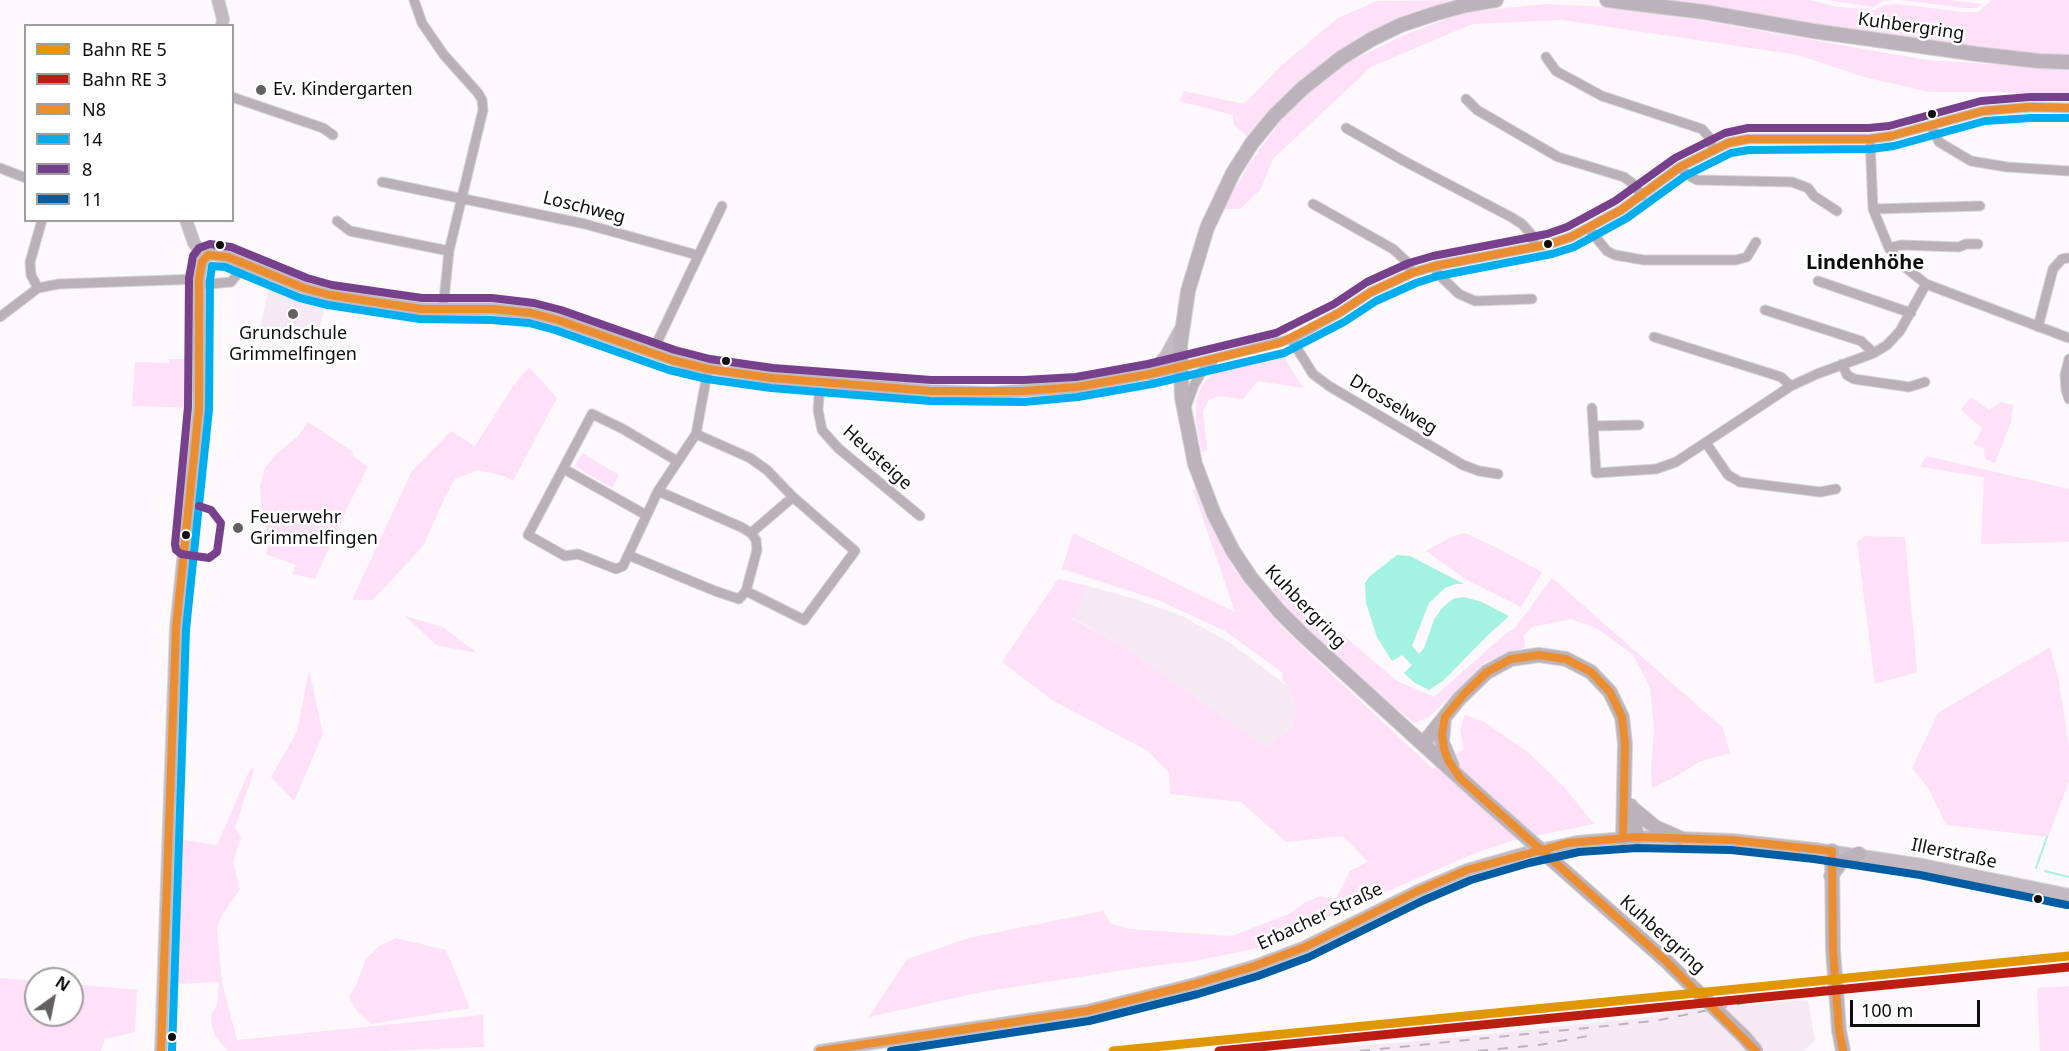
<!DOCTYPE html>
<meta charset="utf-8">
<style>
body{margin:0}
#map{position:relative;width:2069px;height:1051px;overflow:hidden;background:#fcf8fb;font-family:"Noto Sans",sans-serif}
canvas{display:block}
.legend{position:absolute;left:24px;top:24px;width:210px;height:198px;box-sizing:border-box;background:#fff;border:2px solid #9f9e9f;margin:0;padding:8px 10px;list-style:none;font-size:18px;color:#100d10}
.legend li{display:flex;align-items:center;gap:12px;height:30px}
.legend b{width:30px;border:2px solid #9f9e9f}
.north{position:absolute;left:24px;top:967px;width:60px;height:60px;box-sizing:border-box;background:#fff;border:2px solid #9f9e9f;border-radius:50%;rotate:33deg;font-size:16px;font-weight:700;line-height:24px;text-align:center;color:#100d10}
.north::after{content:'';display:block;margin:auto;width:21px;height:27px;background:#635f62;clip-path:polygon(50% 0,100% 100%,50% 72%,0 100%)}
.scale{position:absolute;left:1850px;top:1000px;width:130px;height:27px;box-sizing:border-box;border:3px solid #100d10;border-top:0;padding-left:8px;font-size:18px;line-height:21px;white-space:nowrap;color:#100d10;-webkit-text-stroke:4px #fff;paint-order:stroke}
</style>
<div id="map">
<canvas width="2069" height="1051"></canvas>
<ul class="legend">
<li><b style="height:8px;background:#e09702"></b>Bahn RE 5</li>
<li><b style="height:8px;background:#bb1e10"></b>Bahn RE 3</li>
<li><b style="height:8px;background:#eb8e32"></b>N8</li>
<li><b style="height:8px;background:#00adef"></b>14</li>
<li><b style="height:8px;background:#76408c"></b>8</li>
<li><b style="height:8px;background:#005da3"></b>11</li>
</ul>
<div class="north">N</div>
<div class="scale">100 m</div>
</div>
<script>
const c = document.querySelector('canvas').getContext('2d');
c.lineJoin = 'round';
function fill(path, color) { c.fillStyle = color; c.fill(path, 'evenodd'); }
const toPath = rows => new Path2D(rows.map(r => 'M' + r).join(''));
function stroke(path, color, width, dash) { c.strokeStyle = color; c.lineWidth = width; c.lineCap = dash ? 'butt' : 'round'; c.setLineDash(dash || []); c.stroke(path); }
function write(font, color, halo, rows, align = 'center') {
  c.font = font + ' "Noto Sans",sans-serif'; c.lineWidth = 5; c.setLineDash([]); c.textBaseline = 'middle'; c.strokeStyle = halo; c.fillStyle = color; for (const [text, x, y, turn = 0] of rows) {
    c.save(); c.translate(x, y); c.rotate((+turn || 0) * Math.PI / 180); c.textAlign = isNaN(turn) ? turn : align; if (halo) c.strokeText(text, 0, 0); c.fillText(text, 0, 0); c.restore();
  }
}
fill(toPath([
 [270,283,327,301,315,342,260,328],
 [1088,586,1135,599,1182,616,1232,644,1291,689,1296,708,1293,727,1266,747,1120,644,1072,618],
 [1808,1000,1815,1040,1804,1051,1290,1051,1429,1040,1641,1018,1686,1010]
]), '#f5eaf3');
fill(toPath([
 [1462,0,1392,22,1359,37,1294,87,1248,137,1234,125,1233,115,1179,101,1184,91,1244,104,1282,65,1338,18,1377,1],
 [1644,0,1810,0,1838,7,1875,10,1884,5,1898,4,1963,12,1978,12,1992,0,2069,0,2069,56,1951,45],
 [1826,0,1896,0,1883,1,1873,7],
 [1900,0,1949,0,1982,4,1977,8,1963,8],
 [1546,4,1630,8,1927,60,2069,69,2069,97,1998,92,1929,92,1864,77,1798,55,1562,20,1472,24,1371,67,1273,159,1260,190,1240,209,1223,209,1250,163,1283,117,1312,88,1341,66,1402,36,1465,12],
 [1283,356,1303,388,1258,381,1243,399,1218,396,1209,400,1203,411,1207,450,1202,453,1196,423,1196,401,1202,385,1213,373,1239,362],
 [169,359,197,359,196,408,132,406,135,362,169,363],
 [529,367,557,398,513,481,504,476,478,470,455,479,446,495,423,546,373,600,352,600,412,471,451,431,475,446,514,385],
 [1971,397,1989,410,2001,402,2013,405,2011,422,1995,463,1985,459,1984,449,1974,444,1982,428,1961,410],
 [308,422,353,452,352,455,368,467,351,500,315,579,292,574,296,565,266,554,269,541,262,511,260,487,265,468,276,454,297,437],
 [582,453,619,475,612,488,575,466],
 [1926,456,2069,489,2069,542,1981,544,1984,477,1920,467],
 [1198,488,1233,568,1260,602,1286,631,1433,769,1464,749,1460,730,1465,715,1483,721,1529,753,1564,787,1594,824,1511,841,1473,854,1254,949,1195,961,1144,967,981,992,869,1017,907,959,969,938,1103,911,1111,924,1129,929,1232,936,1291,913,1304,903,1320,896,1336,899,1350,871,1368,862,1343,836,1286,842,1241,802,1170,794,1169,773,1148,751,1052,700,1002,662,1058,579,1088,586,1072,619,1120,644,1266,747,1293,727,1296,708,1291,689,1282,680,1283,673,1225,631,1158,600,1062,569,1073,533,1235,612,1193,490],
 [1465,533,1493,546,1542,572,1521,607,1467,580,1426,551,1451,537],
 [1866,536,1905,537,1917,672,1875,684,1857,542],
 [1552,578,1723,728,1730,753,1701,761,1673,778,1652,788,1651,770,1654,729,1650,687,1633,655,1598,629,1571,619,1532,627,1524,635,1525,647,1486,662,1429,717,1414,723,1322,646,1272,590,1285,580,1337,630,1397,681,1434,697,1503,636,1515,628],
 [405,616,443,627,477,653,436,645],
 [2050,647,2058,677,2069,746,2069,781,2048,837,1946,825,1929,789,1912,768,1938,713],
 [309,670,323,734,294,801,271,777,297,732],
 [254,768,254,770,235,828,241,838,233,862,240,890,222,915,217,928,222,982,237,1040,483,1015,484,1047,382,1051,228,1051,216,1037,212,1027,211,1014,217,1005,219,982,174,984,177,839,217,845,250,769],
 [396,938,446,950,470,1008,371,1024,356,1010,349,997,356,985,366,959,379,946],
 [0,978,36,981,36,1015,72,1015,72,984,137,990,135,1032,105,1039,101,1051,0,1051],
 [2069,986,2069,1051,2040,1051,2037,988]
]), '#fee0f8');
fill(toPath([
 [1397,555,1410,556,1464,584,1456,584,1445,588,1429,603,1412,646,1419,654,1424,648,1434,620,1442,608,1453,599,1464,597,1482,602,1509,616,1486,637,1443,681,1429,690,1415,683,1404,673,1412,665,1402,655,1392,661,1377,637,1366,603,1365,583,1370,576]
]), '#a4f2e1');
stroke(toPath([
 [2036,868,2047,837],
 [2045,871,2069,877]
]), '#a4f2e1', 2);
const street = toPath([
 [414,0,422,23,444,55,478,93,482,100,483,110,449,251,443,309],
 [1546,57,1556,71,1602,96,1702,129,1709,137,1713,149],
 [232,97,323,128,333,135],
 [1466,99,1477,110,1558,157,1624,177,1632,183,1642,196],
 [1931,126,1939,142,1971,161,2007,167,2069,171],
 [1346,128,1404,161,1511,217,1522,224,1531,234,1535,246],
 [1870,139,1873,209,1889,248,1901,264,1926,284,2069,338],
 [1680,167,1686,174,1697,180,1792,182,1808,188,1814,196,1837,211],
 [0,168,26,178],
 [382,182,585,224,697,255],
 [1313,204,1393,249,1406,261,1412,273],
 [1873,209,1980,206],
 [337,221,350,231,449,251],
 [1589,229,1607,251,1615,255,1644,260,1736,260,1747,257,1756,242],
 [1889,248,1901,245,1959,247,1966,244,1978,244],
 [1435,266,1437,273,1459,294,1475,301,1532,299],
 [1818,281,1911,313],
 [199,285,231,282,240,271,243,263],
 [38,288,31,275,30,262,42,220],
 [1765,310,1861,341,1874,353],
 [0,317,38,288,59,284,199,279],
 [2038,327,2053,269,2062,259,2069,258],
 [1654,337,1781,377,1791,386],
 [1291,339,1313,374,1329,386,1463,465,1479,471,1498,474],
 [652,353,722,206],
 [2069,359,2065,375,2066,390,2069,399],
 [1842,364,1847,375,1854,379,1909,387,1925,382],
 [1180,367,1291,339,1339,313,1371,292,1412,273,1435,266,1550,244,1571,237,1621,210,1680,167,1728,143,1748,139,1870,139,1891,136,1983,111,2031,107,2069,108],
 [820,383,818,410,822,430,838,448,920,516],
 [1186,407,1194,385,1203,370,1213,361],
 [1592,408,1596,473,1656,469,1676,462,1791,386,1817,374,1874,353,1887,345,1900,331,1926,284],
 [1593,426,1639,425],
 [1706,443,1728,475,1740,482,1820,492,1836,489],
 [677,461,623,429,592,414,528,535,565,556,578,554,616,569,623,566,658,491,696,434,708,369],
 [564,469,646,515],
 [658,491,741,527,751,533],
 [628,555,715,591,739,599,746,591,804,620,855,551,793,497,767,470,750,458,696,434],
 [746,591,757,550,756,540,751,533,793,497]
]);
const secondary = toPath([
 [218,0,223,19,222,26],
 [186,220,194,243,205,257],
 [1150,374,1166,356,1180,330],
 [161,1051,176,628,199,408,199,279,201,266,205,257,212,254,228,257,304,288,330,295,421,309,492,309,531,313,558,320,686,364,772,378,931,391,991,393,1077,387,1180,367],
 [820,1051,1087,1011,1195,984,1255,966,1305,947,1418,891,1467,870,1526,853,1577,842,1637,837,1680,838,1732,840,1815,849,1922,865,2069,895]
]);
const primary = toPath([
 [1607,0,1704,12,1813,31,1977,54,2039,61,2069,62],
 [1444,718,1442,742,1452,766],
 [1423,744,1459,699,1487,672,1511,659,1539,655,1566,659,1591,672,1610,692,1622,717,1625,744,1623,838],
 [1481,797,1303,635,1280,612,1251,578,1233,551,1214,514,1195,464,1182,398,1180,346,1188,291,1207,228,1233,173,1252,143,1275,115,1303,88,1341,58,1372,39,1401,25,1437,13,1466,5,1496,0],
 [1631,806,1637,837],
 [1632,808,1655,827,1680,838],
 [1832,851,1833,950],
 [1831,876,1841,862,1859,854],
 [1839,1030,1843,1051]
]);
stroke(street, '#d5d3d5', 11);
stroke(secondary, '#d5d3d5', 14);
stroke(primary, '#d5d3d5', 16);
stroke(street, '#bab0b7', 9);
stroke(secondary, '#c3b9c0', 12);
stroke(primary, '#bcb2ba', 14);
stroke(toPath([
 [1360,1051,1654,1021,1839,984],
 [1478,1051,1539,1045,1593,1035]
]), '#bbb4b9', 2, [10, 10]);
const primaryBridge = toPath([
 [1481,797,1666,961,1745,1038,1756,1051],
 [1833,950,1839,1030]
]);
stroke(primaryBridge, '#d5d3d5', 16, []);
stroke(primaryBridge, '#bcb2ba', 14);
stroke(toPath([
 [1623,838,1625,744,1622,717,1610,692,1591,672,1566,659,1539,655,1511,659,1487,672,1465,693,1445,717,1442,734,1444,749,1448,760,1460,778,1666,961,1756,1051],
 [161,1051,176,628,199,408,199,279,202,262,208,255,228,257,304,288,330,295,421,309,492,309,531,313,558,320,672,360,708,369,772,378,931,391,1024,391,1077,387,1150,374,1280,343,1339,313,1371,292,1412,273,1435,266,1550,244,1571,237,1621,210,1680,167,1728,143,1748,139,1870,139,1891,136,1983,111,2031,107,2069,108],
 [820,1051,1087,1011,1195,984,1255,966,1305,947,1418,891,1467,870,1568,843,1637,837,1732,840,1832,851,1833,950,1839,1030,1843,1051]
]), '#eb8e32', 8);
stroke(toPath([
 [172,1051,186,629,209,409,210,280,212,266,225,267,300,298,328,305,420,319,491,320,529,323,555,330,669,370,707,379,771,388,930,401,1024,402,1078,397,1152,384,1284,353,1344,322,1376,301,1416,283,1438,276,1552,254,1574,247,1627,218,1685,176,1731,153,1749,150,1871,149,1894,146,1985,121,2031,118,2069,118]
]), '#00adef', 8);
stroke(toPath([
 [199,506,211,510,221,523,217,552,209,558,181,554,176,550,175,544,188,407,189,278,193,256,199,248,210,244,231,247,307,278,332,285,422,298,492,298,534,303,561,310,675,350,710,359,773,368,931,380,1024,380,1076,377,1148,364,1276,333,1334,304,1367,282,1409,263,1433,256,1547,234,1567,227,1615,201,1675,158,1725,133,1748,128,1869,128,1889,126,1981,101,2030,97,2069,97]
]), '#76408c', 8);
stroke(toPath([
 [891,1051,1089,1021,1198,994,1258,976,1309,957,1422,901,1471,880,1529,863,1579,852,1637,848,1731,850,1814,859,1920,875,2067,905]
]), '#005da3', 8);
stroke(toPath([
 [1113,1051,2069,956]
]), '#e09702', 9);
stroke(toPath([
 [1219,1051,2069,967]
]), '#bb1e10', 9);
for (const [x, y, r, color] of [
 [261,90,6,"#635f62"],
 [1932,114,5,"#100d10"],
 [1548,244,5,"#100d10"],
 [220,245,5,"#100d10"],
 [293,314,6,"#635f62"],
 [726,361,5,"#100d10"],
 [238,528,6,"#635f62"],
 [186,535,5,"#100d10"],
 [2038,899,5,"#100d10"],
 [172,1037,5,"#100d10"]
]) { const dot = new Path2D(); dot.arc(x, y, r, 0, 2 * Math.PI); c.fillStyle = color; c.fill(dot); stroke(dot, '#fff', 2); }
write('18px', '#100d10', '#fff', [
 ["Kuhbergring",1911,27,8],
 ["Loschweg",584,208,14],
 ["Drosselweg",1393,405,31],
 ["Heusteige",877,458,42],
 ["Kuhbergring",1305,607,46],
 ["Illerstraße",1954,854,12],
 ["Erbacher Straße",1320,917,-25],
 ["Kuhbergring",1662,935,42]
]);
write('18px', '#100d10', '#fff', [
 ["Ev. Kindergarten",273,90],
 ["Grundschule",293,334,"center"],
 ["Grimmelfingen",293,355,"center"],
 ["Feuerwehr",250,518],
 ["Grimmelfingen",250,539]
], 'left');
write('bold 20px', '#100d10', '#fff', [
 ["Lindenhöhe",1865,263]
]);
</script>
